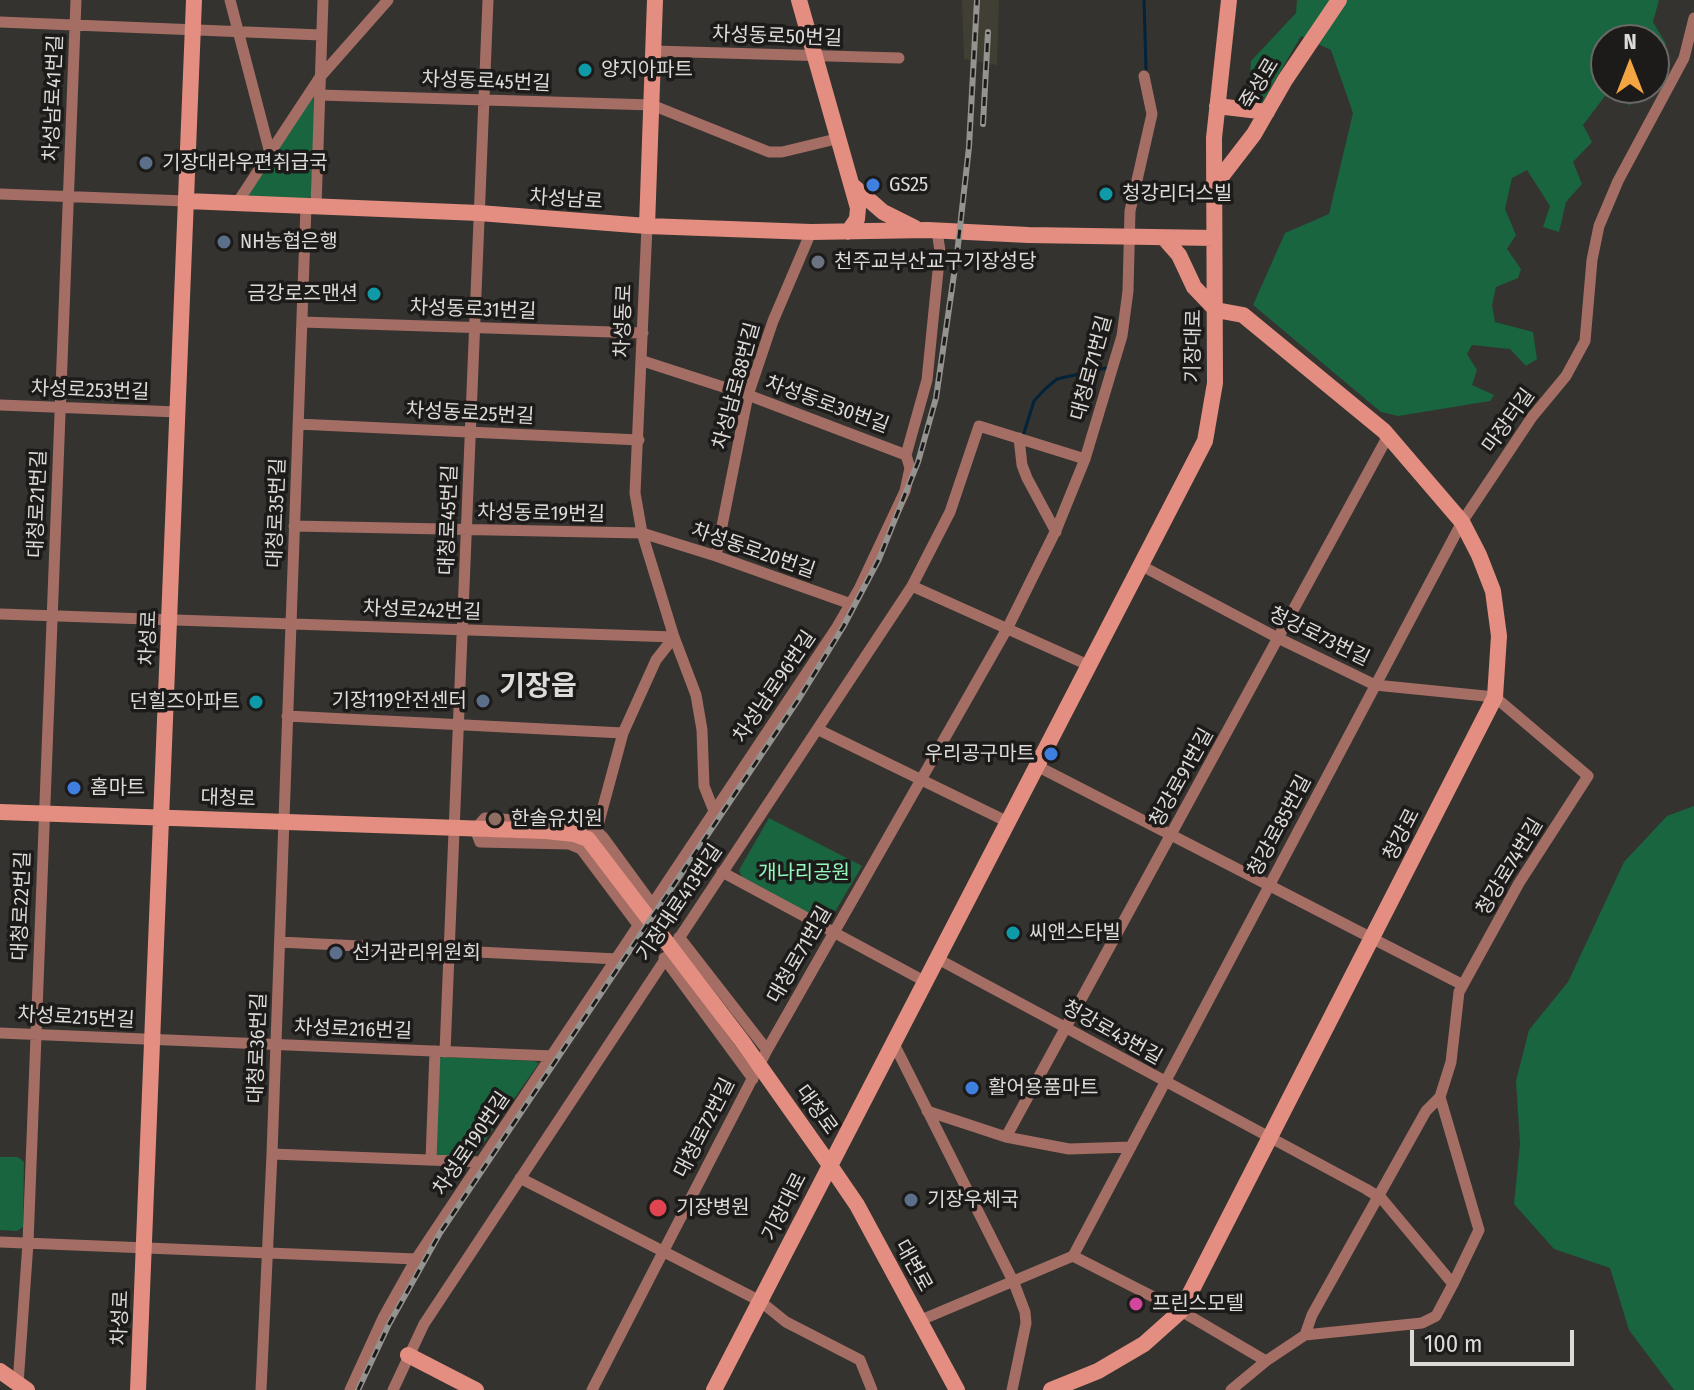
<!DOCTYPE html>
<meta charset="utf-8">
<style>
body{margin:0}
#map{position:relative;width:1694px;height:1390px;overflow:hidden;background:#35332f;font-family:"Fira Sans Condensed",sans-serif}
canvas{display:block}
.north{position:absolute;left:1590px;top:24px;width:80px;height:80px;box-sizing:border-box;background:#1c1b19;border:2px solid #696865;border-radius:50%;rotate:0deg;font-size:22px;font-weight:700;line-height:32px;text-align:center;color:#dcdbd8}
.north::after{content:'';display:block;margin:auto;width:28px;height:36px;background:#f2a541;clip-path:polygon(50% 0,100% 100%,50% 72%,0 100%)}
.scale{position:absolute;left:1410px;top:1330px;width:164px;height:36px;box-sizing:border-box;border:4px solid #dcdbd8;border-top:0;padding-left:10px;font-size:24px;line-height:28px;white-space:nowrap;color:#dcdbd8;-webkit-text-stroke:6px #1c1b19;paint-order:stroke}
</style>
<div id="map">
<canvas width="1694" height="1390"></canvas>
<div class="north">N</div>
<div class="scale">100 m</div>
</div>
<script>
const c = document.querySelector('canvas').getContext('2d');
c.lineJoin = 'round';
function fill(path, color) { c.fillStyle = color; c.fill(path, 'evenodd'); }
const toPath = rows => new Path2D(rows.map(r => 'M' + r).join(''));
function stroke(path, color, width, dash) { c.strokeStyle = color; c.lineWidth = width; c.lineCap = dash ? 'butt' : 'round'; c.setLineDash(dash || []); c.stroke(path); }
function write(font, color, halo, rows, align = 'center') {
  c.font = font + ' "Fira Sans Condensed","Noto Sans KR",sans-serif'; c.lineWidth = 7; c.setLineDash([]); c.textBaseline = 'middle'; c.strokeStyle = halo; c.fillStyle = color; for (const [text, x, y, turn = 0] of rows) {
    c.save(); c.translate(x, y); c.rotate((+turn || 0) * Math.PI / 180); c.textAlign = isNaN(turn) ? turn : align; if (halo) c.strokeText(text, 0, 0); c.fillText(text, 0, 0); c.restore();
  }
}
fill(toPath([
 [962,0,999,0,997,65,964,59]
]), '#413e33');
fill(toPath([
 [1297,0,1659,0,1653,22,1666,44,1654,77,1654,40,1606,40,1606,88,1644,88,1630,105,1605,96,1583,125,1592,142,1573,162,1582,184,1566,202,1559,232,1543,227,1550,206,1527,170,1512,178,1505,209,1516,235,1507,249,1521,269,1518,278,1496,287,1492,305,1495,322,1533,332,1537,359,1526,366,1510,349,1472,345,1467,354,1477,370,1472,385,1494,395,1490,401,1398,416,1381,412,1253,305,1285,233,1329,214,1353,113,1331,50,1301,36,1261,105,1249,92,1251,61,1296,13],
 [313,96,315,96,311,196,308,199,247,196],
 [1694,806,1694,1390,1674,1390,1629,1330,1610,1268,1554,1249,1514,1204,1520,1144,1516,1081,1529,1030,1568,982,1624,862,1667,816],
 [769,818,862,866,830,920,824,922,742,877,739,870],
 [443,1057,533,1061,539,1063,473,1158,435,1155,439,1058],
 [0,1157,18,1157,24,1162,23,1227,17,1231,0,1230]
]), '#186540');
stroke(toPath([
 [1144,0,1146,69],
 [1023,436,1034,401,1045,389,1057,379,1106,368]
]), '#01233b', 3);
stroke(toPath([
 [230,0,270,153],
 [0,22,321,35],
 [654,51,899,58],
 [319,95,652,105,769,152,782,152,836,139],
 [0,194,186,201],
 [237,203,320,77,388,0],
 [316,206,323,0],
 [647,226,635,493,642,533,674,637,696,695,702,730,704,786,714,811],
 [302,322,643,333],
 [643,361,748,395,906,455],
 [0,405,178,412],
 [298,424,639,440],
 [1019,438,1022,465,1027,478,1056,532],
 [906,455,927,380,940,251,937,231],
 [294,526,642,533,716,556,851,604],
 [716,556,748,395,773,321,811,232],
 [1142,566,1278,638,1375,685,1495,697,1588,776,1519,883,1459,992,1451,1062,1440,1097,1479,1230,1453,1284,1436,1316,1422,1323,1305,1335],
 [912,586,1088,665],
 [0,614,674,637],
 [287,716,623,733],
 [819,730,1008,822],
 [1037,766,1461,984],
 [597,829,623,733,656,660,674,637],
 [722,872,926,982],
 [638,925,581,849,569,844,480,842,475,829,485,818,590,825,603,837,652,904],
 [679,937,767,1050],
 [280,942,617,959],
 [664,958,753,1079],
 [938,959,1366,1189,1382,1199,1453,1284],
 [0,1033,553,1056],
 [893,1042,1014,1283,1025,1312,1026,1323,1012,1390],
 [445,1052,488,0],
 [927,1111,1006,1137,1069,1149,1131,1147],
 [1006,1137,1388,436],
 [272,1154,481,1162],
 [431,1160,435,1051],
 [520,1178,760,1301,786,1322,860,1360,872,1390],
 [0,1242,416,1259],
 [1073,1256,1181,1311,1266,1361],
 [921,1320,1073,1256,1462,522,1532,417,1566,376,1585,341,1592,260,1599,226,1618,181,1684,58,1694,18],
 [18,1384,28,1243,76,0],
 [261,1390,272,1154,306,206],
 [350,1390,383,1318,416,1259,837,627,859,589,905,491,910,468,906,455],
 [393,1390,424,1324,912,586,950,512,979,426,1085,459],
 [592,1390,767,1050,1008,627,1057,528,1085,459,1122,336,1128,291,1130,211,1152,114,1144,76],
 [1231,1390,1266,1361,1305,1335,1312,1315,1426,1111,1440,1097]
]), '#a46e65', 11);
stroke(toPath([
 [799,0,858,208,857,219,848,232],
 [1217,106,1267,112],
 [852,185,883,212,915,228],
 [1214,186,1254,134,1285,80,1339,0],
 [186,201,479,213,647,226,811,232,928,230,1028,235,1214,238],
 [647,226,655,0],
 [1164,238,1179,255,1194,287,1216,310],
 [0,812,546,831,574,834,588,839,742,1041,829,1164,857,1205,957,1390],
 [408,1355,476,1390],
 [0,1371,27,1390],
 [138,1390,194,0],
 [714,1390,1205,441,1215,383,1214,138,1229,0],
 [1051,1390,1098,1371,1144,1344,1181,1311,1495,697,1499,636,1493,591,1479,555,1462,522,1384,431,1243,315,1216,310]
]), '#e38e80', 16);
const rail = toPath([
 [983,124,988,32],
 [358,1390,389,1324,440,1233,800,697,843,627,879,559,918,462,936,398,957,254,969,147,977,0]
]);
stroke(rail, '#94938f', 6);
stroke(rail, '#1c1b19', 3, [9]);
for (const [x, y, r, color] of [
 [585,70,8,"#0f9aa8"],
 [146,163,8,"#5c6f8a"],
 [873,185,8,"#3f7fe0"],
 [1106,194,8,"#0f9aa8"],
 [224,242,8,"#5c6f8a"],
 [818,262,8,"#6b7280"],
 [374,294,8,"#0f9aa8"],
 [483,701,8,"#5c6f8a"],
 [256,702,8,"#0f9aa8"],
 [1051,754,8,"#3f7fe0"],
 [74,788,8,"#3f7fe0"],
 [495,819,8,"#8d6e63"],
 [1013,933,8,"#0f9aa8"],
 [336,953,8,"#5c6f8a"],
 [972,1088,8,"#3f7fe0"],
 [911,1200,8,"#5c6f8a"],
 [658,1208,10,"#e0444e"],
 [1136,1304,8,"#d1479c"]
]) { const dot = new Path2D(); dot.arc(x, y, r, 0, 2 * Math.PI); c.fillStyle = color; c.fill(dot); stroke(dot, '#1c1b19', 3); }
write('20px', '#dcdbd8', '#1c1b19', [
 ["차성동로50번길",777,37,2],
 ["차성동로45번길",486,82,2],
 ["죽성로",1260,84,-59],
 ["차성남로41번길",54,98,-88],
 ["차성남로",566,200,4],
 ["차성동로31번길",473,310,2],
 ["차성동로",624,321,-88],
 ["기장대로",1194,346,-89],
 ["대청로71번길",1092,368,-75],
 ["차성남로88번길",737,386,-75],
 ["차성로253번길",90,391,2],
 ["차성동로30번길",827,405,20],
 ["차성동로25번길",470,414,3],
 ["마장터길",1509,421,-54],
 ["대청로21번길",38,504,-88],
 ["대청로35번길",277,513,-88],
 ["차성동로19번길",541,514,1],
 ["대청로45번길",449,520,-88],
 ["차성동로20번길",753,551,19],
 ["차성로242번길",422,611,2],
 ["청강로73번길",1319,637,26],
 ["차성로",149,638,-88],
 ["차성남로96번길",775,687,-56],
 ["청강로91번길",1182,778,-61],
 ["대청로",228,799,2],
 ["청강로85번길",1280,826,-62],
 ["청강로",1402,835,-63],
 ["청강로74번길",1510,867,-59],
 ["기장대로413번길",680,903,-56],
 ["대청로22번길",22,906,-88],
 ["대청로71번길",800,955,-60],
 ["차성로215번길",76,1018,3],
 ["차성로216번길",353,1030,2],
 ["청강로43번길",1112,1033,29],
 ["대청로36번길",258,1048,-88],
 ["대청로",816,1110,54],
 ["대청로72번길",705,1128,-63],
 ["차성로190번길",472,1144,-56],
 ["기장대로",785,1207,-63],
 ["대변로",913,1266,61],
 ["차성로",121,1318,-88]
]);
write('20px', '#dcdbd8', '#1c1b19', [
 ["양지아파트",601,70],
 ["기장대라우편취급국",162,163],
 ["GS25",889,185],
 ["청강리더스빌",1122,194],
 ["NH농협은행",240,242],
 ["천주교부산교구기장성당",834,262],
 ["금강로즈맨션",358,294,"right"],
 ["기장119안전센터",467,701,"right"],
 ["던힐즈아파트",240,702,"right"],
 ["우리공구마트",1035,754,"right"],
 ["홈마트",90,788],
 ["한솔유치원",511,819],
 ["씨앤스타빌",1029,933],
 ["선거관리위원회",352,953],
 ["활어용품마트",988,1088],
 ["기장우체국",927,1200],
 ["기장병원",676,1208],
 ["프린스모텔",1152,1304]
], 'left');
write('20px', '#92f8bd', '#1c1b19', [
 ["개나리공원",804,873]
]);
write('bold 28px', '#dcdbd8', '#1c1b19', [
 ["기장읍",538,687]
]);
</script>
